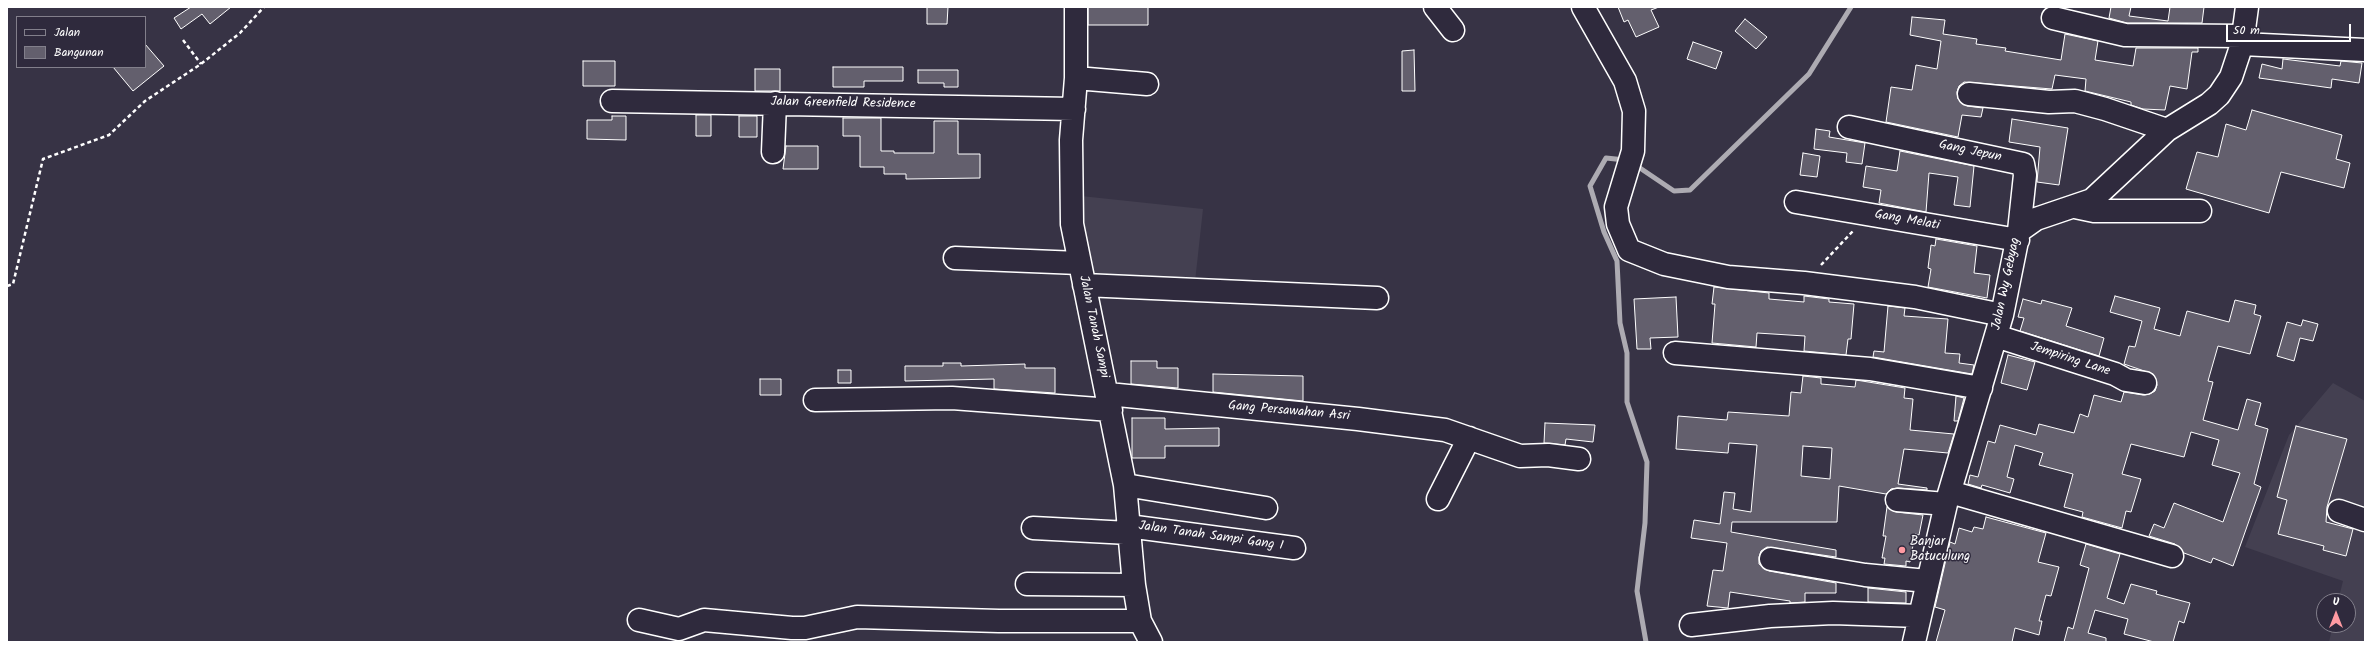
<!DOCTYPE html>
<style>
body{margin:0}
#map{position:relative;width:2372px;height:649px;overflow:hidden;background:#373345;font-family:Kalam,sans-serif}
canvas{display:block}
.frame{position:absolute;inset:0;border:8px solid #fff;pointer-events:none}
.legend{position:absolute;left:16px;top:16px;width:130px;height:52px;box-sizing:border-box;background:#2f2a3d;border:1px solid #827f8b;margin:0;padding:5px 7px;list-style:none;font-size:12px;color:#fff}
.legend li{display:flex;align-items:center;gap:8px;height:20px}
.legend b{width:20px;border:1px solid #827f8b}
.north{position:absolute;left:2316px;top:593px;width:40px;height:40px;box-sizing:border-box;background:#2f2a3d;border:1px solid #827f8b;border-radius:50%;rotate:0deg;font-size:11px;font-weight:700;line-height:16px;text-align:center;color:#fff}
.north::after{content:'';display:block;margin:auto;width:14px;height:18px;background:#ff9aa2;clip-path:polygon(50% 0,100% 100%,50% 72%,0 100%)}
.scale{position:absolute;left:2226px;top:24px;width:125px;height:18px;box-sizing:border-box;border:2px solid #fff;border-top:0;padding-left:5px;font-size:12px;line-height:14px;white-space:nowrap;color:#fff;-webkit-text-stroke:3px #2f2a3d;paint-order:stroke}
</style>
<div id="map">
<canvas width="2372" height="649"></canvas>
<div class="frame"></div>
<ul class="legend">
<li><b style="height:5px;background:#2f2a3d"></b>Jalan</li>
<li><b style="height:11px;background:#635f6d"></b>Bangunan</li>
</ul>
<div class="north">U</div>
<div class="scale">50 m</div>
</div>
<script>
const c = document.querySelector('canvas').getContext('2d');
c.lineJoin = 'round';
function fill(path, color) { c.fillStyle = color; c.fill(path, 'evenodd'); }
const toPath = rows => new Path2D(rows.map(r => 'M' + r).join(''));
function stroke(path, color, width, dash) { c.strokeStyle = color; c.lineWidth = width; c.lineCap = dash ? 'butt' : 'round'; c.setLineDash(dash || []); c.stroke(path); }
function write(font, color, halo, rows, align = 'center') {
  c.font = font + ' Kalam,sans-serif'; c.lineWidth = 3; c.setLineDash([]); c.textBaseline = 'middle'; c.strokeStyle = halo; c.fillStyle = color; for (const [text, x, y, turn = 0] of rows) {
    c.save(); c.translate(x, y); c.rotate((+turn || 0) * Math.PI / 180); c.textAlign = isNaN(turn) ? turn : align; if (halo) c.strokeText(text, 0, 0); c.fillText(text, 0, 0); c.restore();
  }
}
fill(toPath([
 [1081,196,1203,209,1193,300,1087,293],
 [2333,383,2365,401,2365,642,2329,642,2333,625,2348,625,2348,601,2338,601,2343,581,2245,547,2289,435]
]), '#444051');
stroke(toPath([
 [1625,160,1606,158,1590,186,1604,232,1617,261,1620,323,1627,353,1627,402,1647,462,1645,523,1637,591,1646,642],
 [1634,164,1674,191,1690,190,1809,74,1851,7]
]), '#adabb2', 5);
const building = toPath([
 [191,7,231,7,210,24,202,14,181,29,174,18,191,7],
 [927,7,948,7,947,24,927,24,927,7],
 [1088,7,1148,7,1148,25,1088,25,1088,7],
 [1618,7,1659,7,1651,10,1659,27,1636,37,1628,20,1624,22,1618,7],
 [2111,7,2131,7,2129,16,2168,21,2170,7,2204,7,2202,23,2127,23,2109,18,2111,7],
 [1912,17,1945,20,1943,34,1977,39,1976,44,2006,48,2005,51,2061,60,2065,34,2098,41,2095,60,2133,66,2136,48,2198,48,2198,52,2192,52,2187,89,2170,86,2165,110,2143,109,2131,105,2131,102,2085,91,2086,79,2055,75,2052,89,1964,82,1959,86,1957,92,1958,99,1967,106,1983,108,1981,117,1962,115,1958,137,1886,122,1891,87,1912,90,1916,65,1937,69,1941,41,1910,35,1912,17],
 [1745,19,1767,37,1756,49,1735,31,1745,19],
 [1693,42,1722,52,1716,69,1687,59,1693,42],
 [145,44,164,66,133,91,113,67,145,67,145,44],
 [1414,50,1415,91,1402,91,1402,51,1414,50],
 [2283,59,2340,66,2341,61,2362,63,2359,83,2332,79,2331,88,2259,78,2262,64,2282,69,2283,59],
 [583,61,615,61,615,86,583,86,583,61],
 [833,67,903,67,903,81,864,81,864,87,833,87,833,67],
 [755,69,780,69,780,91,755,91,755,69],
 [918,70,958,70,958,87,944,87,944,83,918,83,918,70],
 [2252,110,2342,135,2336,159,2350,163,2344,188,2281,172,2269,213,2186,189,2197,152,2218,157,2226,124,2246,130,2252,110],
 [696,115,711,115,711,136,696,136,696,115],
 [612,116,626,116,626,140,587,139,587,120,612,120,612,116],
 [739,116,757,116,757,137,739,137,739,116],
 [843,118,881,118,881,151,894,151,894,153,934,153,934,121,958,121,958,154,980,154,980,178,906,179,906,174,884,174,884,167,860,167,860,136,843,136,843,118],
 [2012,119,2068,128,2059,185,2037,182,2040,147,2009,142,2012,119],
 [1816,129,1830,131,1829,137,1865,143,1862,164,1846,162,1847,153,1814,149,1816,129],
 [786,146,818,146,818,169,783,169,786,146],
 [1900,151,1974,166,1970,207,1954,205,1958,177,1929,173,1926,212,1879,203,1881,190,1863,187,1866,166,1897,171,1900,151],
 [1803,153,1820,156,1817,177,1800,175,1803,153],
 [1936,239,1977,246,1974,273,1990,275,1987,298,1928,287,1931,269,1928,268,1931,245,1935,246,1936,239],
 [1714,287,1769,293,1769,299,1804,302,1804,296,1829,299,1829,302,1854,304,1851,339,1848,339,1846,355,1804,351,1805,336,1757,333,1756,347,1712,343,1715,304,1712,304,1714,287],
 [2115,296,2160,308,2154,329,2180,336,2187,311,2229,322,2235,300,2256,305,2254,314,2261,316,2250,354,2218,346,2208,381,2213,382,2203,420,2238,430,2247,399,2261,403,2255,425,2268,429,2254,484,2261,487,2233,566,2213,558,2211,563,2184,553,2175,544,2149,536,2154,524,2164,528,2174,503,2223,522,2240,473,2212,465,2219,440,2191,432,2184,457,2131,444,2122,474,2141,479,2131,512,2126,511,2122,528,2082,517,2083,512,2064,507,2073,474,2039,465,2043,453,2015,445,2007,477,2014,479,2010,493,1982,485,1981,488,1968,484,1970,475,1978,477,1988,441,1995,443,2000,425,2036,435,2039,424,2074,433,2080,414,2088,417,2094,395,2121,402,2124,392,2143,395,2150,394,2155,391,2157,385,2153,374,2124,364,2129,346,2135,347,2142,321,2110,312,2115,296],
 [1676,297,1678,337,1650,338,1651,349,1637,349,1634,299,1676,297],
 [2023,299,2041,304,2042,300,2072,308,2066,326,2104,338,2099,356,2020,331,2024,318,2018,317,2023,299],
 [1888,306,1905,308,1904,316,1948,319,1945,353,1960,354,1959,363,1974,365,1972,374,1873,357,1874,351,1884,352,1888,306],
 [2303,320,2318,324,2313,341,2300,338,2294,361,2277,356,2287,322,2301,326,2303,320],
 [2008,355,2035,362,2027,390,2001,383,2008,355],
 [1131,361,1157,361,1157,368,1178,368,1178,388,1131,384,1131,361],
 [943,363,961,363,961,366,1025,364,1025,368,1055,368,1055,393,994,389,994,379,905,381,905,366,943,366,943,363],
 [838,370,851,370,851,383,838,383,838,370],
 [1213,374,1303,376,1303,401,1213,392,1213,374],
 [1803,376,1821,378,1821,384,1855,387,1856,380,1905,388,1904,398,1913,399,1910,430,1954,434,1948,453,1904,449,1898,484,1927,488,1927,490,1898,488,1891,489,1886,494,1839,486,1837,522,1732,522,1731,532,1836,550,1836,557,1767,547,1761,551,1759,557,1759,564,1769,571,1836,583,1836,593,1805,593,1805,602,1790,603,1790,601,1730,592,1728,608,1707,606,1713,570,1723,571,1727,543,1691,538,1694,520,1720,524,1724,492,1735,493,1733,509,1751,512,1757,445,1729,443,1728,453,1676,449,1678,416,1727,420,1728,412,1789,416,1791,392,1801,393,1803,376],
 [1803,446,1832,448,1830,479,1801,476,1803,446],
 [760,379,781,379,781,395,760,395,760,379],
 [1956,396,1964,398,1958,421,1954,421,1956,396],
 [1132,418,1165,418,1165,429,1219,428,1219,446,1165,446,1165,458,1132,458,1132,418],
 [1545,423,1595,425,1593,442,1566,439,1565,445,1544,443,1545,423],
 [2296,426,2347,439,2327,507,2326,522,2353,529,2346,556,2323,550,2324,546,2278,534,2287,500,2277,497,2296,426],
 [1887,507,1896,512,1923,515,1919,535,1915,534,1910,562,1906,561,1906,566,1884,564,1885,558,1882,558,1886,536,1883,536,1887,507],
 [1986,517,2046,533,2038,562,2059,567,2051,596,2046,595,2039,621,2042,621,2039,635,2015,628,2012,642,1936,642,1945,610,1935,607,1950,542,1955,544,1959,528,1972,532,1974,527,1983,529,1986,517],
 [2086,544,2120,554,2107,598,2124,604,2131,584,2157,591,2156,594,2190,603,2184,623,2179,621,2173,642,2154,642,2124,634,2128,619,2095,610,2088,633,2106,638,2106,642,2064,642,2068,627,2073,629,2089,568,2080,565,2086,544],
 [1868,588,1906,592,1906,603,1868,602,1868,588]
]);
fill(building, '#635f6d');
stroke(building, '#fff', 1);
const minor = toPath([
 [1076,7,1076,78,1071,140,1072,224,1125,485,1134,585,1140,621,1151,642],
 [1435,7,1453,30],
 [1583,7,1625,81,1634,111,1633,151,1616,207,1618,224,1629,250,1664,264,1728,277,1804,283,1915,297,2002,315],
 [2053,18,2125,35,2243,36],
 [2242,44,2365,50],
 [1076,78,1147,84],
 [1969,94,2049,102,2075,101,2105,109,2167,130],
 [612,101,1074,109],
 [1849,127,2023,164,2025,175,2019,231],
 [773,152,775,103],
 [1796,202,2018,240],
 [2075,207,2094,211,2200,211],
 [955,258,1079,263],
 [1084,285,1377,298],
 [1996,336,2115,374,2126,380,2145,383],
 [1675,353,1870,369,1981,388],
 [1108,394,1358,419,1445,430,1520,456,1548,455,1579,459],
 [815,400,952,398,1111,410],
 [1125,485,1266,508],
 [1950,492,2172,556],
 [1438,499,1469,438],
 [1897,500,1946,504],
 [2339,511,2365,520],
 [1128,526,1294,548],
 [1033,528,1129,533],
 [1771,559,1865,575,1927,581],
 [1027,584,1134,585],
 [639,620,679,629,704,620,792,628,805,628,857,617,999,621,1140,621],
 [1691,625,1770,616,1833,613,1919,616],
 [1914,642,1946,504,2002,315,2019,231,2036,219,2092,200,2167,130,2209,104,2219,95,2231,77,2242,44,2247,7]
]);
stroke(minor, '#fff', 25);
stroke(toPath([
 [183,40,201,64],
 [1821,265,1853,231],
 [7,286,13,284,43,159,109,135,145,101,201,64,240,33,264,7]
]), '#fff', 2.5, [4, 3]);
stroke(minor, '#2f2a3d', 22);
for (const [x, y, r, color] of [
 [1902,550,4,"#ff9aa2"]
]) { const dot = new Path2D(); dot.arc(x, y, r, 0, 2 * Math.PI); c.fillStyle = color; c.fill(dot); stroke(dot, '#2f2a3d', 1.5); }
write('13px', '#fff', '#2f2a3d', [
 ["Jalan Greenfield Residence",843,104,1],
 ["Gang Jepun",1970,152,12],
 ["Gang Melati",1907,221,10],
 ["Jalan Wy Gebyag",2007,284,-78],
 ["Jalan Tanah Sampi",1093,327,78],
 ["Jempiring Lane",2070,360,18],
 ["Gang Persawahan Asri",1289,412,5],
 ["Jalan Tanah Sampi Gang I",1211,537,8]
]);
write('13px', '#fff', '#2f2a3d', [
 ["Banjar",1910,543],
 ["Batuculung",1910,558]
], 'left');
</script>
